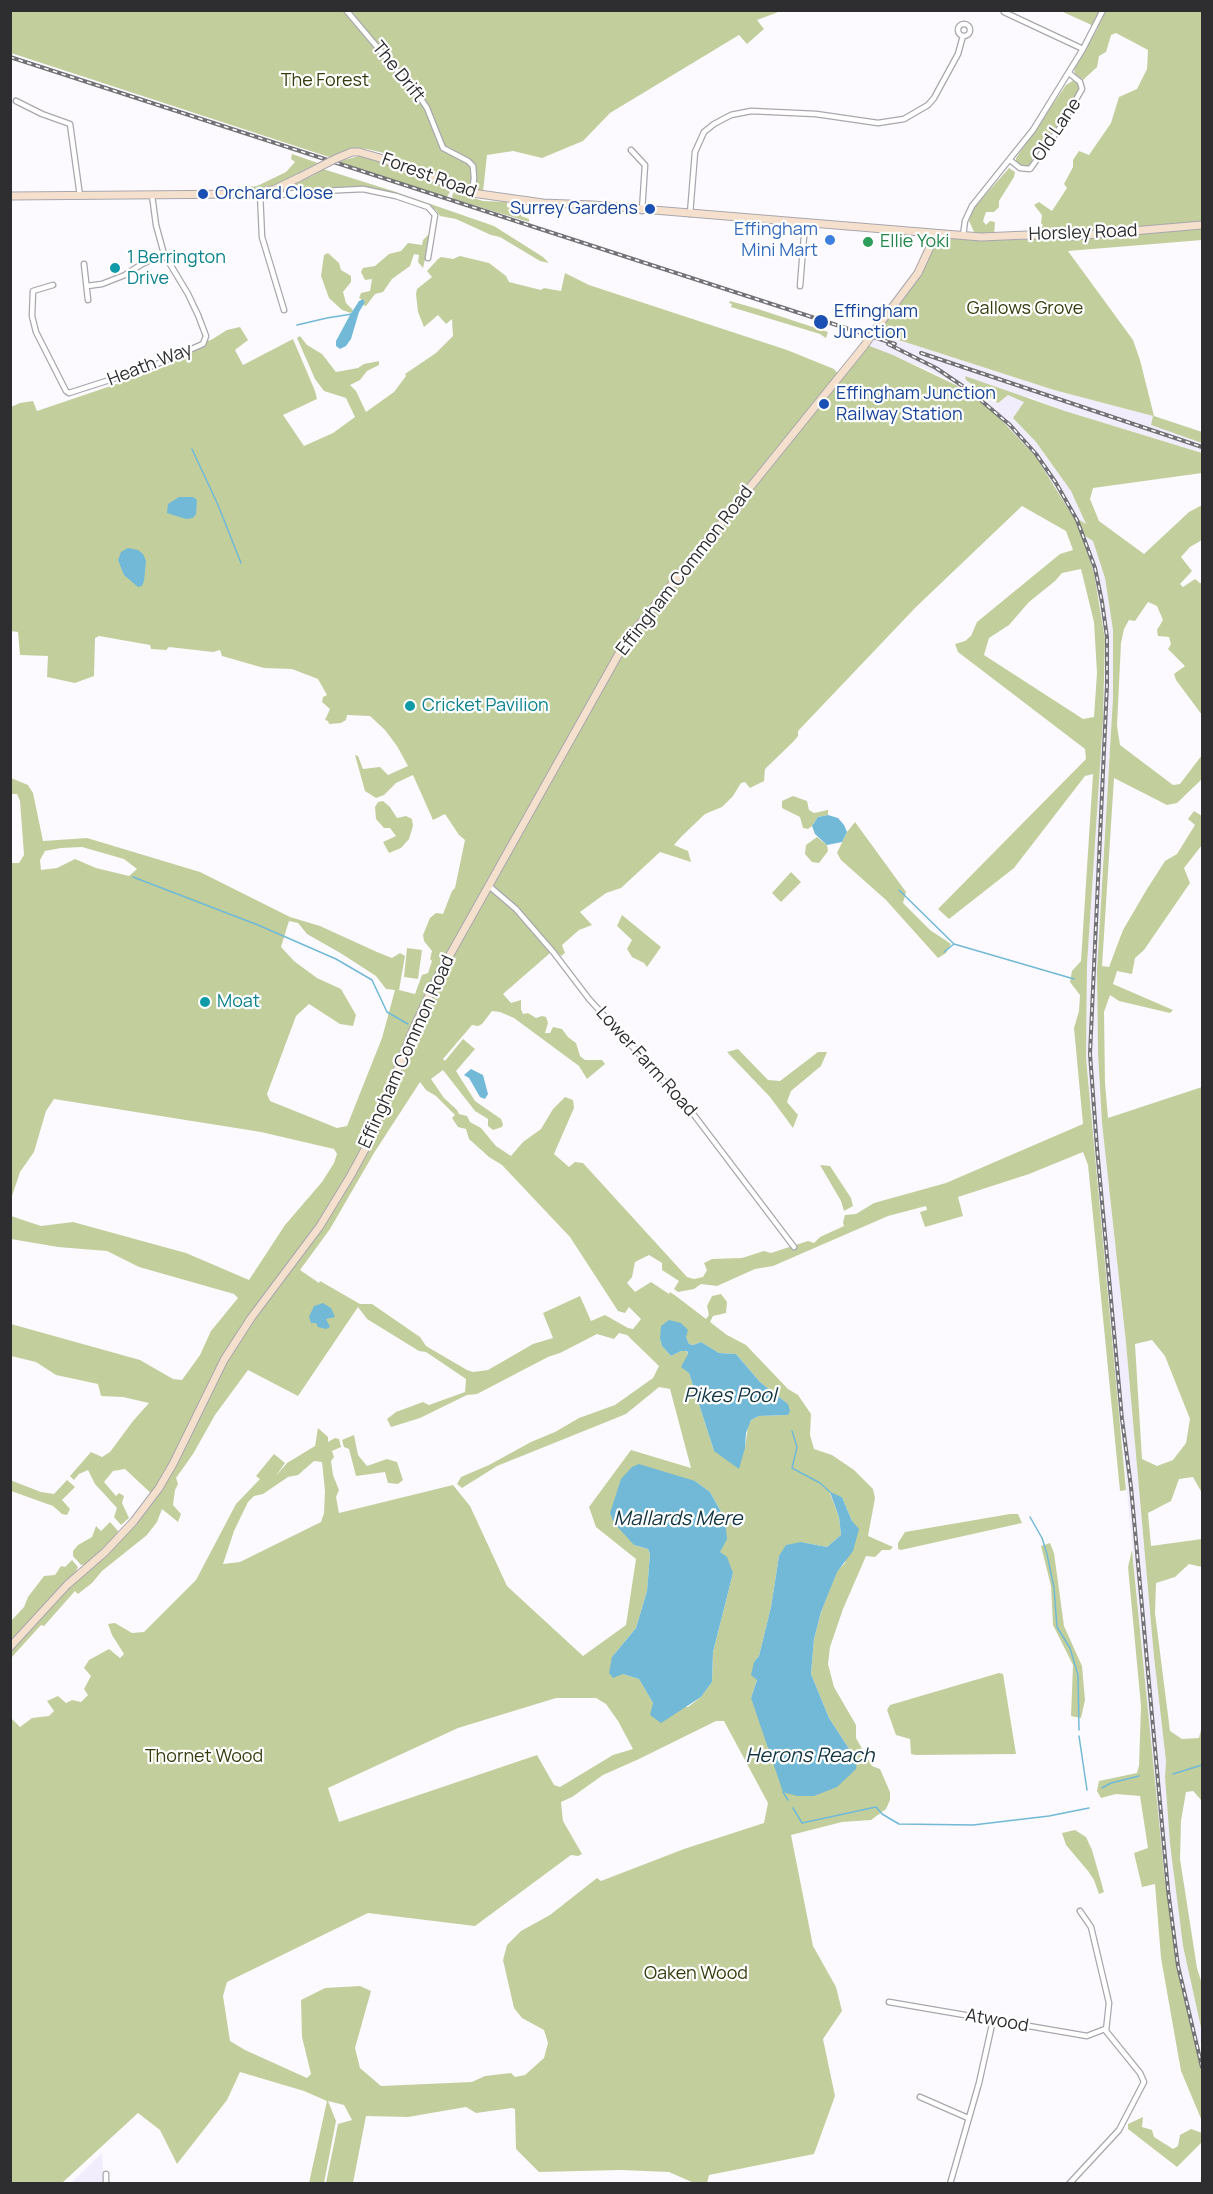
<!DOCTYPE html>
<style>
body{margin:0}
#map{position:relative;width:1213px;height:2194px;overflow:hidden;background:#fcfaff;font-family:Manrope,sans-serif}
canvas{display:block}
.frame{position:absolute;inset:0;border:12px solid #2e2d30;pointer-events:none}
</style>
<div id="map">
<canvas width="1213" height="2194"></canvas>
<div class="frame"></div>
</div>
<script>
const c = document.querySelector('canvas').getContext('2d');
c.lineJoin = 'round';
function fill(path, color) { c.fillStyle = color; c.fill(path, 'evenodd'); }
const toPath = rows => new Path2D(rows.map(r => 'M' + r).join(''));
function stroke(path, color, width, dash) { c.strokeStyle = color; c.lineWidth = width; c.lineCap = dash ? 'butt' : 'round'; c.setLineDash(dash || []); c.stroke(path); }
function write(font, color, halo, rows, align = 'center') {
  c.font = font + ' Manrope,sans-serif'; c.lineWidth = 4.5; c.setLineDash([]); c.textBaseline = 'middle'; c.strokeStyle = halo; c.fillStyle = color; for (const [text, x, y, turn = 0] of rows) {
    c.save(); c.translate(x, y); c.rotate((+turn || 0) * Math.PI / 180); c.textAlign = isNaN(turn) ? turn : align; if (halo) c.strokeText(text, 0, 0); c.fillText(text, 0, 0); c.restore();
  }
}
fill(toPath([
 [877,333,1054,390,1153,416,1202,432,1202,453,1065,411,1029,397,1036,442,1071,491,1094,541,1105,578,1113,629,1113,697,1097,970,1098,1054,1102,1123,1126,1343,1154,1657,1166,1761,1165,1777,1170,1844,1183,1946,1202,2032,1202,2041,1195,2046,1171,1933,1159,1830,1086,1058,1087,965,1104,682,1105,639,1101,608,1088,553,1036,457,992,410,962,388,928,370,867,345],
 [102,2153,104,2183,71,2183]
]), '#f2edfc');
fill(toPath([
 [11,11,781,11,757,20,764,29,747,44,739,35,610,113,583,141,542,158,513,151,487,155,483,192,425,171,388,154,367,149,352,148,329,157,11,53],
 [1061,11,1202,11,1202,240,1068,251,1133,340,1140,360,1154,416,1202,432,1202,443,1151,425,1153,416,1054,390,877,333,927,263,935,244,941,238,995,240,1034,239,1043,225,1041,223,1042,215,1034,205,1039,202,1052,211,1067,188,1064,184,1073,167,1073,160,1079,151,1089,155,1111,123,1119,97,1137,89,1147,69,1148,50,1116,33,1111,35,1106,52,1099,56,1097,67,1083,80,1075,74,1074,69,1098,28],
 [1074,80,1079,85,1079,93,1045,145,1034,152,1031,165,1027,167,1021,167,1016,162,1016,158,1066,85],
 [292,154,318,163,271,187,248,192,248,187,257,186,286,172,295,162,291,159],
 [359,156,367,156,451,190,447,197,337,162],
 [1009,168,1015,172,1014,177,999,201,999,207,994,212,986,212,983,221,986,225,990,221,995,222,994,235,975,234,969,221,972,210],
 [323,169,396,192,494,226,543,257,549,263,540,261,500,237,491,235,456,219,440,216,436,210,426,204,394,194,368,188,281,192,280,190,312,176],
 [454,192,483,201,507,202,507,207,521,211,521,216,529,219,529,222,453,199,452,196],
 [429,234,431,234,423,268,418,262,419,255,414,254,410,266,392,279,383,292,375,294,366,306,363,305,365,301,359,298,361,293,370,291,372,279,365,280,361,272,363,268,375,266,389,254,401,251,408,243,422,245,423,240],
 [328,253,339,263,341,270,351,276,351,282,343,292,346,303,353,310,351,313,342,310,329,298,321,276,324,255],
 [460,256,489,263,506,276,509,282,541,290,544,288,561,291,565,273,589,285,787,350,834,369,839,375,867,345,893,355,962,388,992,410,1036,457,1072,515,1086,524,1071,491,1036,442,1013,418,1024,402,1008,395,998,403,966,380,965,376,1065,411,1202,453,1202,473,1093,488,1090,499,1099,521,1144,554,1189,512,1202,505,1202,540,1190,547,1181,557,1192,571,1180,584,1183,587,1195,579,1200,583,1202,583,1202,715,1176,680,1174,674,1185,666,1168,649,1171,644,1169,637,1158,636,1157,630,1163,620,1157,606,1148,602,1135,621,1129,620,1124,629,1121,643,1117,726,1120,745,1173,785,1180,784,1202,755,1202,779,1177,803,1167,805,1114,778,1102,966,1109,967,1123,930,1147,889,1165,861,1177,854,1195,825,1188,819,1194,811,1202,816,1202,845,1184,868,1190,883,1144,950,1135,958,1132,974,1117,971,1113,984,1173,1010,1170,1013,1119,1001,1110,995,1104,1012,1105,1083,1108,1118,1202,1087,1202,1493,1193,1477,1179,1479,1171,1501,1148,1513,1151,1546,1202,1539,1202,1567,1189,1564,1175,1577,1156,1583,1155,1613,1170,1731,1182,1739,1199,1738,1202,1726,1202,1801,1193,1791,1186,1792,1181,1821,1180,1859,1197,1968,1202,1984,1202,2032,1183,1946,1170,1844,1165,1777,1166,1761,1154,1657,1126,1343,1102,1123,1098,1054,1097,970,1113,697,1113,630,1105,578,1093,541,1082,534,1094,573,1105,639,1103,720,1087,965,1086,1058,1126,1490,1120,1491,1088,1165,1083,1152,1029,1174,958,1197,963,1216,925,1227,920,1212,927,1210,926,1206,888,1216,773,1266,755,1269,717,1286,701,1284,694,1289,678,1292,674,1289,679,1281,662,1270,662,1263,649,1255,635,1262,632,1277,627,1283,635,1292,651,1282,669,1294,670,1292,676,1296,706,1319,709,1315,707,1306,712,1296,721,1294,727,1302,726,1313,713,1316,710,1322,727,1335,746,1345,788,1389,798,1395,811,1414,810,1435,814,1449,832,1455,854,1470,873,1489,875,1498,868,1536,893,1547,890,1550,882,1550,875,1557,866,1556,843,1609,830,1647,828,1664,834,1687,856,1725,856,1738,872,1766,880,1769,890,1792,890,1800,886,1809,871,1820,842,1822,791,1835,813,1946,836,1987,842,2011,823,2039,835,2096,814,2154,709,2175,707,2183,694,2183,669,2172,621,2170,539,2172,516,2149,515,2109,512,2108,476,2113,466,2107,408,2117,366,2116,353,2183,326,2183,338,2124,352,2120,344,2105,328,2101,336,2121,324,2183,309,2183,327,2101,304,2091,240,2072,227,2100,177,2164,160,2130,138,2113,62,2183,11,2183,11,1718,20,1727,32,1718,49,1716,54,1711,47,1701,58,1696,66,1703,72,1700,81,1702,88,1695,84,1689,91,1676,84,1668,89,1660,109,1649,120,1658,124,1654,112,1635,108,1624,115,1623,132,1633,144,1632,196,1580,236,1504,260,1479,256,1476,274,1454,285,1463,276,1476,287,1463,315,1446,318,1428,328,1437,328,1442,335,1438,339,1439,341,1447,332,1451,334,1457,331,1461,333,1475,339,1490,336,1497,339,1513,453,1485,470,1506,507,1586,583,1656,626,1625,636,1559,596,1527,589,1507,631,1450,691,1468,670,1389,659,1387,626,1414,497,1466,462,1488,457,1484,461,1477,489,1465,531,1442,555,1432,579,1418,615,1405,653,1378,659,1366,627,1335,619,1333,614,1339,597,1334,560,1353,548,1357,477,1394,467,1395,420,1418,391,1427,387,1419,396,1412,423,1402,429,1405,465,1392,466,1379,426,1352,419,1351,367,1319,358,1307,298,1396,248,1370,215,1415,193,1454,176,1478,178,1484,175,1490,173,1505,181,1514,178,1522,162,1509,157,1522,147,1535,102,1571,92,1583,78,1594,75,1591,44,1626,41,1625,11,1658,11,1650,70,1586,107,1555,131,1530,156,1498,125,1469,113,1471,104,1482,116,1496,119,1493,124,1496,122,1503,129,1518,121,1525,114,1517,117,1508,95,1484,88,1470,79,1474,74,1480,70,1476,91,1452,102,1457,110,1452,133,1421,149,1403,123,1397,101,1396,98,1384,56,1375,36,1362,11,1356,11,1324,140,1360,173,1379,182,1380,200,1355,211,1331,238,1298,234,1294,139,1267,107,1251,58,1247,11,1239,11,1216,41,1226,73,1222,186,1253,249,1280,285,1225,322,1182,334,1163,337,1154,334,1149,261,1132,54,1099,46,1111,34,1152,20,1172,11,1199,10,863,19,863,24,855,20,801,17,794,11,794,11,778,28,785,33,793,43,841,87,838,200,872,290,917,320,926,377,952,392,958,400,953,405,956,399,990,415,994,422,975,428,973,432,961,430,959,432,951,424,941,423,935,430,918,436,913,443,914,452,891,455,888,465,840,459,835,445,814,433,820,413,775,396,783,384,795,376,798,365,791,355,755,358,756,363,769,380,767,388,775,408,766,397,746,385,730,370,716,347,715,346,720,341,723,329,724,328,721,325,720,330,709,322,702,323,697,327,695,318,679,292,669,264,668,222,656,220,650,213,652,169,647,166,650,151,649,150,645,99,636,95,638,94,676,75,683,47,677,48,656,20,655,18,632,10,631,11,407,20,403,33,401,37,411,146,374,172,364,173,354,200,342,211,340,227,330,240,327,248,340,235,350,243,365,293,339,315,391,317,399,283,415,304,446,333,433,355,417,346,398,324,391,315,379,297,338,300,336,307,345,322,354,336,372,358,368,364,364,379,361,379,365,367,371,360,380,350,385,356,391,366,412,394,392,406,376,405,374,436,353,453,336,452,319,446,324,438,315,424,327,418,312,416,294,417,289,432,277,427,271,438,259,441,257,453,259],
 [1022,506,1066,531,1073,550,1060,554,977,622,971,636,965,641,955,644,958,652,1085,749,1086,759,938,909,949,919,1014,868,1085,776,1093,774,1081,961,1072,971,1070,982,1080,995,1079,1011,1074,1028,1083,1124,946,1183,874,1203,856,1214,845,1215,843,1222,844,1226,820,1237,814,1243,808,1241,771,1253,764,1251,742,1258,712,1259,704,1263,707,1270,703,1277,694,1279,687,1277,583,1163,575,1162,569,1167,554,1154,574,1108,573,1100,565,1097,553,1109,541,1129,523,1142,511,1156,496,1146,481,1128,470,1122,467,1116,459,1114,457,1110,444,1098,431,1079,443,1070,475,1111,488,1119,488,1126,493,1130,502,1127,503,1124,501,1119,475,1101,456,1071,475,1049,463,1039,445,1061,443,1059,472,1025,478,1026,482,1024,492,1011,500,1012,514,1018,579,1066,587,1079,605,1064,602,1060,585,1060,580,1056,576,1043,568,1037,562,1029,553,1027,550,1033,545,1033,548,1023,546,1017,542,1016,536,1018,528,1013,523,1014,521,1009,521,1000,511,1003,503,994,549,954,551,946,561,956,565,953,562,945,579,930,592,925,580,912,606,893,621,888,660,852,691,862,688,851,674,845,681,837,705,814,722,807,733,796,741,783,745,782,750,788,764,781,765,769,794,741,798,736,798,731,916,607],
 [1081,569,1094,622,1097,673,1094,717,1083,719,984,655,989,638,1009,625,1029,602,1055,581,1062,573],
 [82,847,124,859,137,869,129,876,96,868,75,859,57,868,41,870,40,860,45,851,61,848],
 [289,921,298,923,307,934,342,954,376,976,386,989,395,990,382,1038,347,1126,337,1128,270,1101,267,1094,296,1016,309,1004,340,1024,353,1026,356,1015,341,989,317,978,294,961,281,947],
 [420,1082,426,1090,436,1096,455,1115,452,1118,458,1127,466,1129,469,1139,489,1157,502,1165,570,1237,618,1311,625,1313,629,1307,641,1319,633,1329,628,1328,605,1315,591,1321,580,1296,543,1313,553,1338,533,1344,488,1370,473,1372,467,1370,426,1346,420,1337,372,1304,360,1304,320,1281,319,1283,300,1270,330,1229,374,1153],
 [686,1337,689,1344,693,1345,701,1342,719,1353,736,1354,760,1382,788,1404,788,1415,759,1416,751,1420,748,1426,745,1448,714,1451,689,1373,688,1354,686,1351,681,1351,671,1356,662,1346,660,1339],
 [1152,1340,1165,1356,1190,1419,1186,1443,1173,1460,1157,1466,1142,1459,1135,1344],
 [314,1461,322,1462,325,1491,324,1513,321,1522,240,1562,223,1564,234,1531,248,1502,254,1496,263,1494,288,1477,298,1475],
 [695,1481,710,1492,725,1519,720,1552,733,1573,713,1652,712,1682,701,1697,688,1707,653,1703,639,1679,623,1674,612,1657,636,1628,647,1591,650,1554,648,1549,634,1545],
 [830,1493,842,1497,852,1521,845,1563,837,1571,821,1612,814,1639,811,1674,829,1718,857,1761,751,1698,757,1680,754,1662,759,1656,771,1607,779,1556,801,1542,827,1547,841,1535,839,1517],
 [556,1698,596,1698,606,1704,618,1721,633,1749,613,1755,560,1787,554,1785,537,1755,339,1822,328,1788,458,1728],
 [716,1721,724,1721,768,1803,764,1823,684,1849,601,1881,597,1878,550,1915,521,1931,507,1945,503,1960,514,2008,522,2018,544,2030,548,2043,544,2058,525,2075,515,2077,511,2073,485,2076,472,2082,381,2086,360,2068,355,2048,371,1991,360,1986,325,1988,301,2000,302,2037,311,2074,307,2078,245,2050,230,2041,223,1996,227,1982,368,1913,475,1926,571,1855,578,1856,582,1854,563,1821,561,1802,572,1797,603,1775,639,1759],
 [730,301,758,309,828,332,826,338,820,334,731,307,732,304,729,303],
 [793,796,807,801,809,810,814,813,828,810,828,815,818,817,812,826,808,829,803,828,800,817,782,808,782,801],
 [383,801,390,807,397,818,406,816,412,819,413,826,409,839,401,848,389,853,383,842,396,836,390,828,384,828,376,819,375,807,378,802],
 [855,822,906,892,903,903,930,930,951,944,946,953,938,958,886,900,841,860,837,853,847,832],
 [817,837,827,845,828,851,819,863,812,862,805,854,806,845],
 [791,872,801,882,781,902,772,893],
 [622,915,661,947,647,967,644,963,632,957,627,949,632,940,617,926],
 [407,948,422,950,418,979,404,977],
 [738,1049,768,1080,780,1081,818,1052,827,1052,821,1066,791,1091,787,1102,798,1115,793,1128,770,1097,727,1052],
 [820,1165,830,1166,851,1198,853,1206,844,1211,841,1201],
 [354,1435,358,1455,367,1466,387,1459,397,1462,403,1480,398,1484,388,1483,385,1472,356,1476,349,1449,344,1447,342,1440],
 [10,1480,41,1492,54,1494,67,1480,75,1487,62,1500,70,1509,67,1515,62,1514,53,1506,11,1491],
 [1010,1514,1018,1514,1022,1523,901,1550,898,1549,898,1543,905,1532],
 [110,1522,118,1531,116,1536,86,1564,81,1565,73,1556,73,1551,78,1545,92,1537,96,1526,101,1531],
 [1050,1543,1054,1553,1064,1626,1082,1666,1085,1700,1081,1718,1071,1716,1073,1665,1053,1625,1051,1586,1041,1546],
 [1132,1550,1165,1882,1181,1986,1202,2072,1202,2121,1181,2071,1161,1958,1155,1884,1142,1887,1134,1853,1148,1848,1140,1796,1116,1794,1101,1798,1097,1791,1099,1781,1137,1773,1139,1766,1141,1706,1128,1567],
 [72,1560,78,1567,76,1572,11,1644,11,1621,24,1607,28,1597,44,1576,55,1575,61,1566,65,1567],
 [999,1673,1003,1674,1016,1754,916,1755,911,1754,910,1739,896,1735,887,1710,890,1705],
 [1075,1830,1086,1837,1092,1850,1104,1892,1099,1894,1094,1880,1088,1871,1066,1845,1062,1833],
 [1143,2117,1142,2127,1152,2130,1154,2137,1173,2149,1178,2146,1180,2135,1191,2129,1202,2133,1202,2142,1177,2167,1128,2129,1128,2124]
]), '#c2cf9c');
fill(toPath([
 [363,299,365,302,359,312,351,339,346,346,340,349,336,346,336,341,350,315,359,301],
 [179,497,193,497,197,500,196,514,193,518,186,519,167,513,168,504],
 [128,548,138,550,143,554,146,561,144,581,142,586,138,587,124,575,118,560,121,552],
 [828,815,838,818,844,825,847,832,842,842,827,845,815,834,812,826,818,817],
 [471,1069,483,1075,488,1094,485,1099,480,1097,469,1078,464,1075],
 [323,1303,331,1308,335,1317,326,1319,330,1327,326,1329,318,1327,316,1323,311,1323,309,1317,314,1306],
 [669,1320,681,1323,688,1330,686,1337,689,1344,693,1345,701,1342,719,1353,736,1354,760,1382,788,1404,790,1411,788,1415,759,1416,751,1420,746,1433,745,1448,739,1469,714,1451,689,1373,681,1367,688,1354,687,1351,681,1351,671,1356,662,1346,660,1339,661,1326],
 [639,1464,695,1481,710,1492,725,1519,727,1539,720,1552,727,1557,733,1573,713,1652,712,1682,701,1697,661,1723,650,1715,653,1703,639,1679,623,1674,613,1678,609,1673,612,1657,636,1628,647,1591,650,1554,648,1549,634,1545,614,1523,610,1513,621,1479,632,1467],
 [830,1492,842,1497,852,1521,859,1529,853,1551,837,1572,821,1612,814,1639,811,1674,829,1718,857,1761,856,1769,837,1787,814,1796,797,1796,783,1792,751,1698,757,1680,751,1675,754,1662,759,1656,771,1607,779,1556,786,1545,801,1542,827,1547,841,1535,839,1517]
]), '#71b9d6');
stroke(toPath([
 [297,325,327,318,352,314],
 [192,449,218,505,241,563],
 [133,877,258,925,336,959,372,980,387,1012,408,1024],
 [899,890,954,944],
 [944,952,954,944,1074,979],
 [792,1431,797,1447,792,1468,820,1483,830,1492],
 [1030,1517,1042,1538,1047,1554,1054,1588,1057,1627,1070,1648,1078,1675,1079,1730],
 [1079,1736,1087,1790],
 [1173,1774,1202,1765],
 [1102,1788,1111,1783,1139,1776],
 [783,1792,788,1800],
 [793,1808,802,1823,876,1807,882,1814,899,1824,973,1825,1049,1816,1089,1808]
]), '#71b9d6', 1.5);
const street = toPath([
 [346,10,421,99,427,108,443,148,468,161,473,166,474,178,472,193],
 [1004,12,1083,49],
 '958 30a6 6 0 1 1 12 0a6 6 0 1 1-12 0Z',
 [16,101,42,114,70,124,80,196],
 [631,150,645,165,642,211],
 [1010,160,1020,168,1030,169,1059,129,1082,89,1080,82,1069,73],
 [273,190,281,195,301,192,363,189,396,196,428,207,435,215,428,258],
 [260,193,262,237,284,310],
 [690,214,695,152,704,132,714,124,731,115,751,111,816,114,878,123,904,119,928,105,934,98,958,54,963,36],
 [963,236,965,221,972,206,1033,130,1083,49,1103,10],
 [84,264,88,300],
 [53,285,33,291,32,316,36,332,66,391,69,393,150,367,203,344,206,336,198,315,188,294,164,254,156,225,152,195],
 [87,286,102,284,125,275,142,264,164,254],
 [800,286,805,224],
 [489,886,516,909,554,953,589,999,691,1111,794,1247],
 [889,2002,1087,2036,1105,2029],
 [920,2097,968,2118],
 [106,2184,106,2174],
 [950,2184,979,2083,993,2020],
 [1069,2184,1119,2130,1144,2082,1140,2073,1106,2031,1109,2003,1091,1927,1080,1911]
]);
const secondary = toPath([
 [380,158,472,193,543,203,593,205,981,237,1027,235,1074,236,1202,225],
 [10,196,250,194,273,190,300,177],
 [876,329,918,273,936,234],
 [10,1647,67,1585,105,1552,134,1521,159,1488,173,1464,224,1360,251,1318,320,1226,351,1175,370,1140,412,1032,437,978,626,641,864,346]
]);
stroke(street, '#a9a7ae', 7);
stroke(secondary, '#a9a7ae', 9);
stroke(street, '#fff', 4.5);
stroke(secondary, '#f5e0cd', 7);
const rail = toPath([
 [10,57,895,344],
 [888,344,936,368,970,391,1010,425,1036,454,1056,483,1077,520,1095,568,1102,602,1107,637,1107,685,1090,1054,1097,1148,1122,1419,1131,1487,1168,1890,1178,1966,1202,2067],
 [921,353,1202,447]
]);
stroke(rail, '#737276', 4);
stroke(rail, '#fff', 1.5, [4.5]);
const secondaryBridge = toPath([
 [300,177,335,159,352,152,359,152,380,158],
 [864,346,876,329]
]);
stroke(secondaryBridge, '#a9a7ae', 9, []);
stroke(secondaryBridge, '#f5e0cd', 7);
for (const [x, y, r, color] of [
 [203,194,6,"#1a4fb4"],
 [650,209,6,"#1a4fb4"],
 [830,240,6,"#3f7fe0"],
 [868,242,6,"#2e9e5b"],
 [115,268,6,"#0f9aa8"],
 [821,322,8,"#1a4fb4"],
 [824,404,6,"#1a4fb4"],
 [410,706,6,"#0f9aa8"],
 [205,1002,6,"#0f9aa8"]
]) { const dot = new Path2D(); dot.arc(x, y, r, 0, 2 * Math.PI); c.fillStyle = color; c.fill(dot); stroke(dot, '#fff', 2); }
write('18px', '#2e2d30', '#fff', [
 ["The Drift",398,72,51],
 ["Old Lane",1057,130,-56],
 ["Forest Road",429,176,20],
 ["Horsley Road",1083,233,-2],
 ["Heath Way",150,365,-21],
 ["Effingham Common Road",685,571,-52],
 ["Effingham Common Road",407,1052,-66],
 ["Lower Farm Road",646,1062,48],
 ["Atwood",997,2021,10]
]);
write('18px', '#353d0f', '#fff', [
 ["The Forest",325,81],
 ["Gallows Grove",1025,309],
 ["Thornet Wood",204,1757],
 ["Oaken Wood",696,1974]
]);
write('18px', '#164399', '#fff', [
 ["Orchard Close",215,194],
 ["Surrey Gardens",638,209,"right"],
 ["Effingham",834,312],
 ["Junction",834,333],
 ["Effingham Junction",836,394],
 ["Railway Station",836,415]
], 'left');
write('18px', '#366cbe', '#fff', [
 ["Effingham",818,230],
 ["Mini Mart",818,251]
], 'right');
write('18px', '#27864d', '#fff', [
 ["Ellie Yoki",880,242]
], 'left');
write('18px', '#0d838f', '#fff', [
 ["1 Berrington",127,258],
 ["Drive",127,279],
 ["Cricket Pavilion",422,706],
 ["Moat",217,1002]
], 'left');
write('italic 20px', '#123441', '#fff', [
 ["Pikes Pool",730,1396],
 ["Mallards Mere",678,1519],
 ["Herons Reach",810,1756]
]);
</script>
